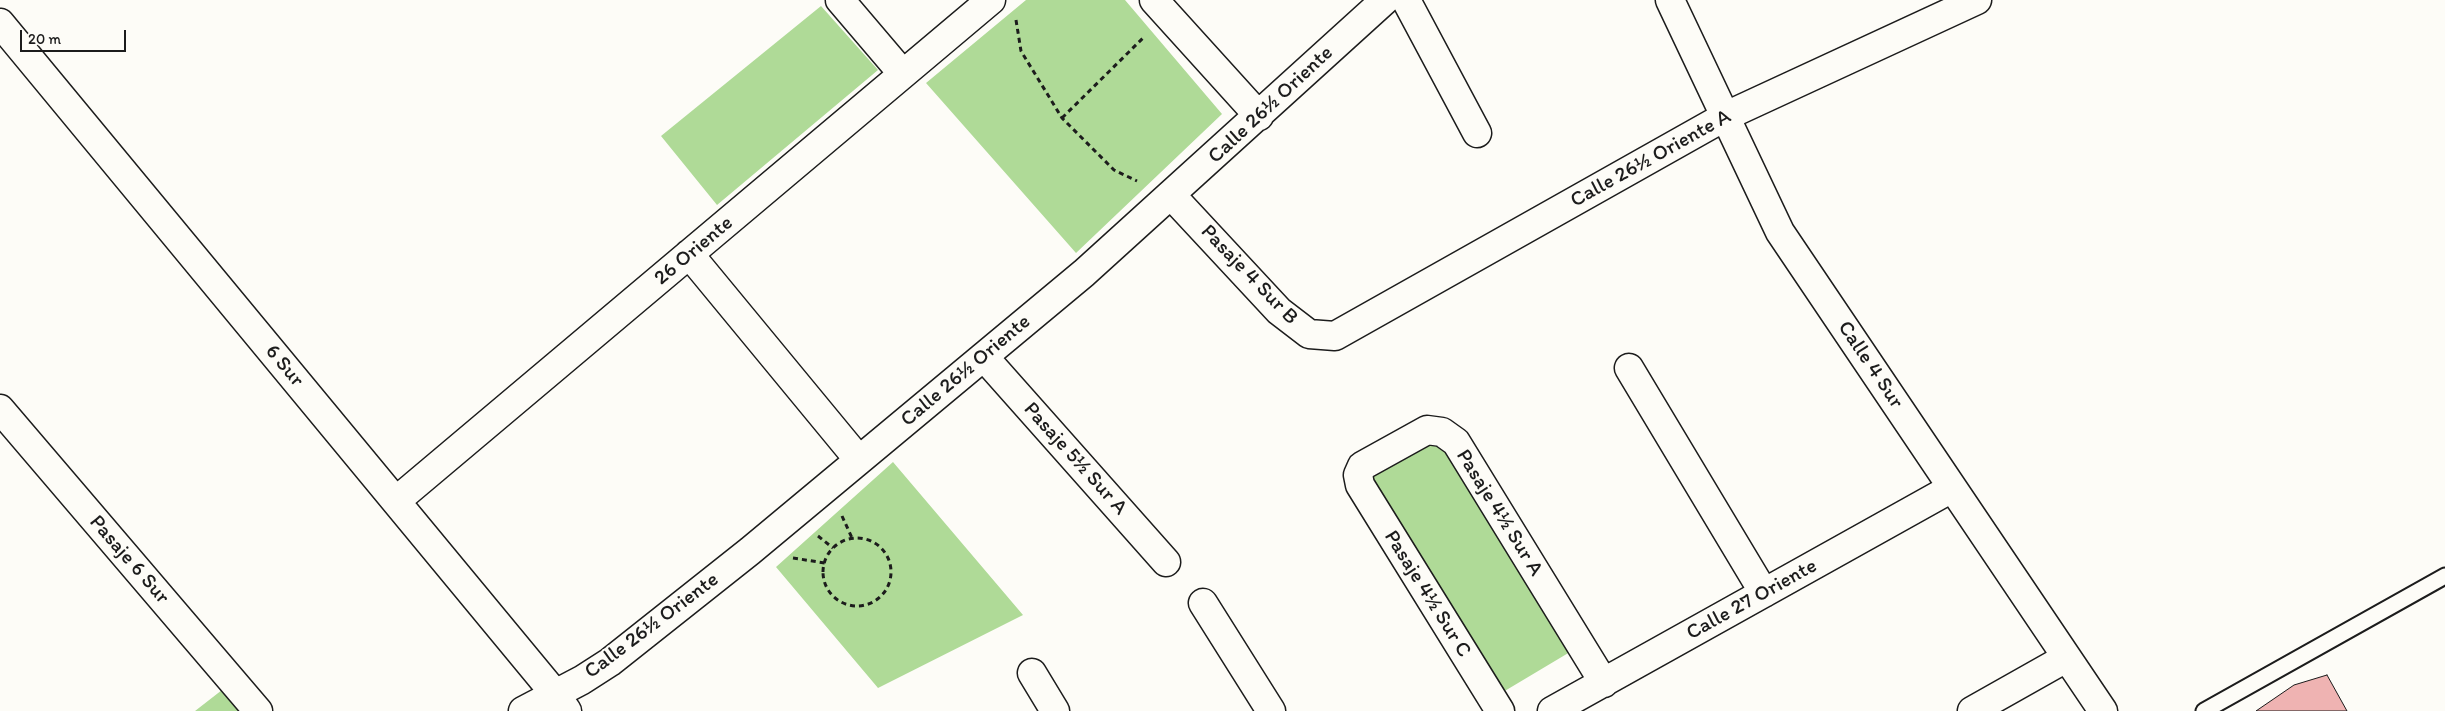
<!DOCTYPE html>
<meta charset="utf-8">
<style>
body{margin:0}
#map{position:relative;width:2445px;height:711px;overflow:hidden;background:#fdfcf7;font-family:Itim,sans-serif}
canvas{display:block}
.scale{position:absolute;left:20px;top:30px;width:106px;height:22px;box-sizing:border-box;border:2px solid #1c1c1c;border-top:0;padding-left:6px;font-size:15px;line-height:18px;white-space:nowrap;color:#1c1c1c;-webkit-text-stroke:4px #fdfcf7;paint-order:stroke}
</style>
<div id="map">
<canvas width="2445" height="711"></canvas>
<div class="scale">20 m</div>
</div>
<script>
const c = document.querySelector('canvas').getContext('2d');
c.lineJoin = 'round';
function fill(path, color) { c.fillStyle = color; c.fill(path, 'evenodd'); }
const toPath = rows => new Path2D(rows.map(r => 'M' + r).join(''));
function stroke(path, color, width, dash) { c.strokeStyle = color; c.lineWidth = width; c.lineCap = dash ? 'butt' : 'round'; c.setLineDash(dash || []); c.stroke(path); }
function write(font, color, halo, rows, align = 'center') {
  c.font = font + ' Itim,sans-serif'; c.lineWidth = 4; c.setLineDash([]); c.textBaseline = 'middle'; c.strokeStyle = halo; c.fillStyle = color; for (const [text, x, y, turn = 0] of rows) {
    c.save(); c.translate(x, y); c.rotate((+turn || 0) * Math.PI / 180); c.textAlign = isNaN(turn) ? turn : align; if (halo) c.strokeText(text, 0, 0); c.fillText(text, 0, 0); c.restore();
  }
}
fill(toPath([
 [1026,0,1125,0,1222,114,1076,253,926,83],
 [821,6,878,70,717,205,661,136],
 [1436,426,1570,652,1498,695,1361,469],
 [893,462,1023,615,878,688,776,567],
 [222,690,243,711,195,711]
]), '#afda97');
const building = toPath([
 [2327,675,2347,711,2256,711,2294,685,2327,675]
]);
fill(building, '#efb3b2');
stroke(building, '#1c1c1c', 1);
const service = toPath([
 [2204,711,2445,576]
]);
const minor = toPath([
 [840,0,903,74],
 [1154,0,1259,116],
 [1406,0,1477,133],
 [1670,0,1780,232,2103,711],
 [0,23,556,695,567,711],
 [1172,196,1279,311,1309,334,1335,336,1726,116,1977,0],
 [689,254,859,460],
 [984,357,1166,562],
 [1629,368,1764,593],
 [0,409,258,711],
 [396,501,991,0],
 [1203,603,1271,711],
 [1032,673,1055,711],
 [523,711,582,680,610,662,750,551,1084,273,1385,0],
 [1500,711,1360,485,1358,475,1362,466,1427,430,1442,432,1456,442,1604,683],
 [1552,711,1952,488],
 [1972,711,2066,658]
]);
stroke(service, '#1c1c1c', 19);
stroke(minor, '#1c1c1c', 31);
stroke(toPath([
 [1016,20,1021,51,1062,118,1114,170,1137,181],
 [1062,118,1143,38],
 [842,516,852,538],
 [818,536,833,548],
 '823 572a34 34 0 1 1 68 0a34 34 0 1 1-68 0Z',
 [793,558,825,563]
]), '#1c1c1c', 3, [5, 4]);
stroke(service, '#fdfcf7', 15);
stroke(minor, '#fdfcf7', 28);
write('21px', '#1c1c1c', '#fdfcf7', [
 ["Calle 26½ Oriente",1271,105,-43],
 ["Calle 26½ Oriente A",1651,159,-29],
 ["26 Oriente",694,251,-40],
 ["Pasaje 4 Sur B",1249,275,46],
 ["Calle 4 Sur",1870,365,56],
 ["6 Sur",284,366,50],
 ["Calle 26½ Oriente",966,371,-40],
 ["Pasaje 5½ Sur A",1075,459,48],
 ["Pasaje 4½ Sur A",1499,513,58],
 ["Pasaje 6 Sur",129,560,49],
 ["Pasaje 4½ Sur C",1427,594,58],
 ["Calle 27 Oriente",1752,600,-29],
 ["Calle 26½ Oriente",652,626,-37]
]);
</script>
